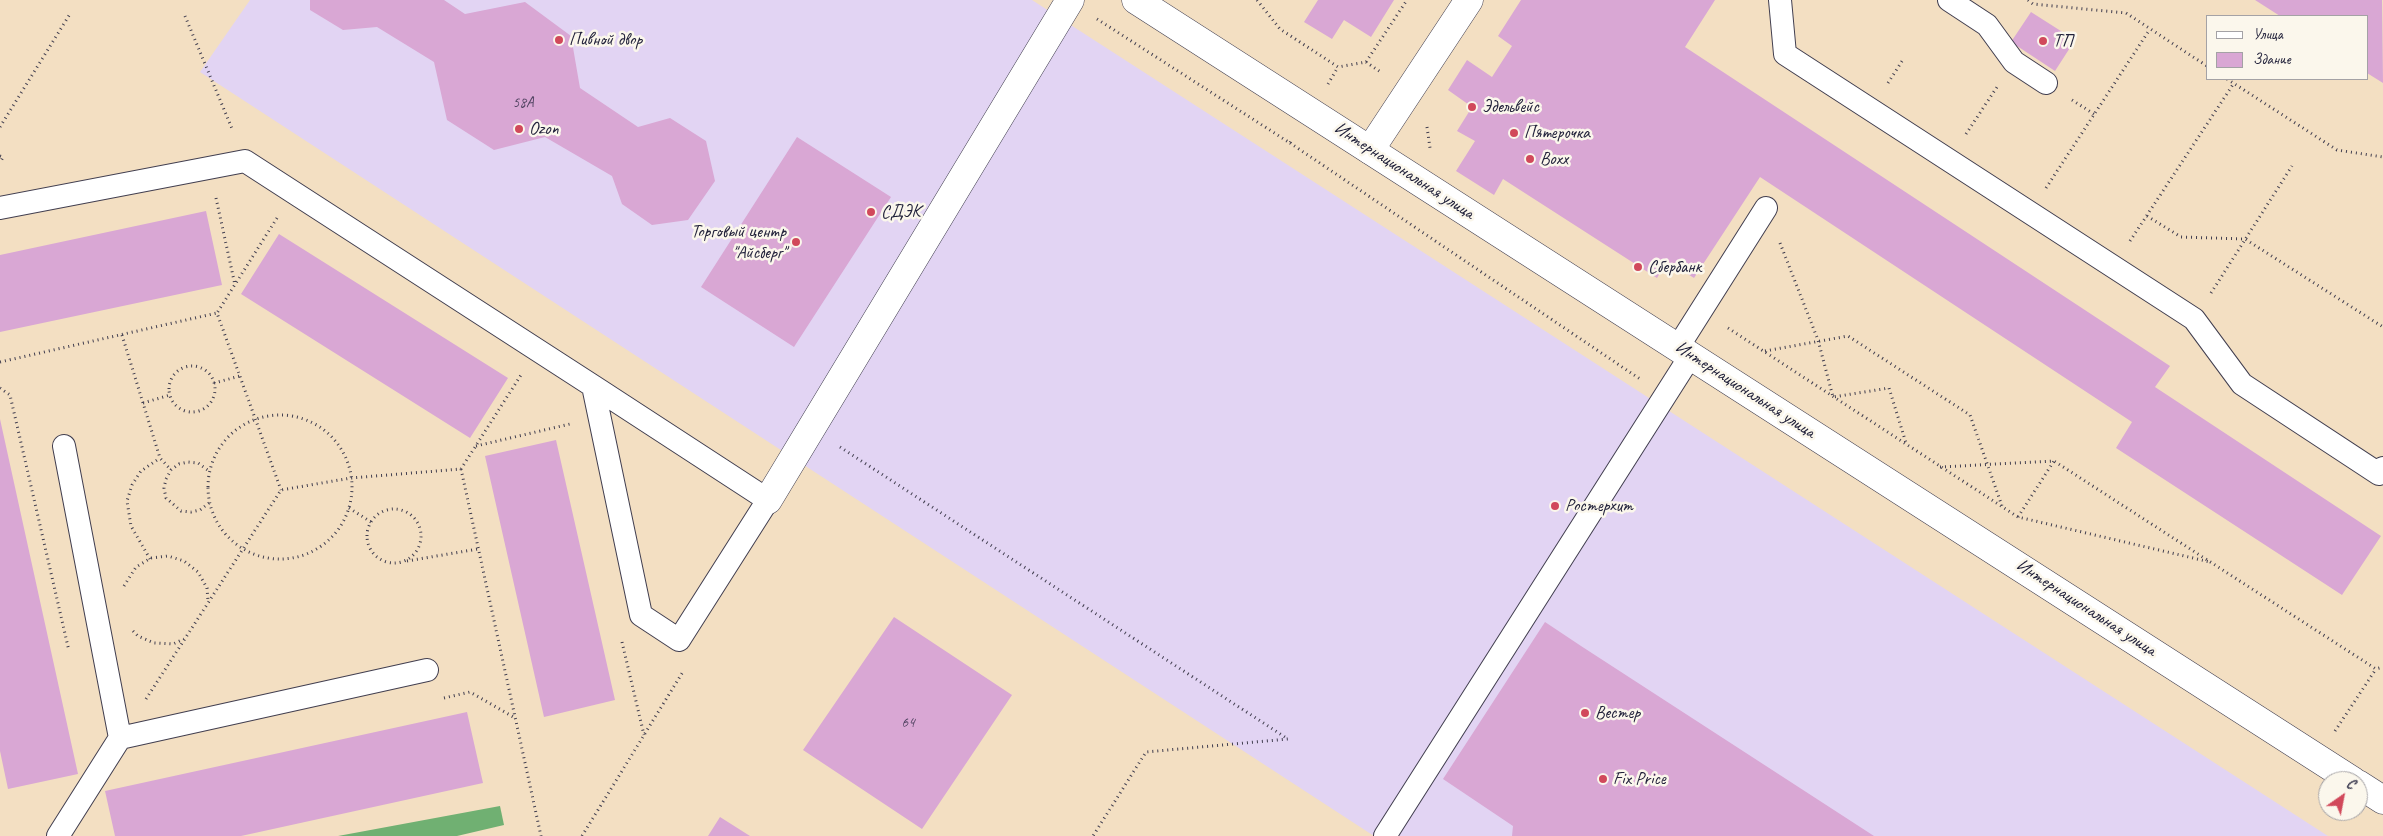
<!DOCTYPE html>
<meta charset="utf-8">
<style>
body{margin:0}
#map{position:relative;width:2383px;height:836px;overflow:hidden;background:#f3dfc2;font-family:Caveat,sans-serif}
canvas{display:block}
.legend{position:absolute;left:2206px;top:15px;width:162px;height:65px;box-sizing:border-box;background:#fbf7ec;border:1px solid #a4a2a5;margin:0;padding:6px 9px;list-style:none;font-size:15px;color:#22223b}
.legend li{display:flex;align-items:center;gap:10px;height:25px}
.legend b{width:25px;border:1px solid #a4a2a5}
.north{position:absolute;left:2318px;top:771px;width:50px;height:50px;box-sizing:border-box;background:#fbf7ec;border:1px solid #a4a2a5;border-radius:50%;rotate:33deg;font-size:14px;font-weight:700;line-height:20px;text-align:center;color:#22223b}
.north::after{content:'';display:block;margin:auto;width:18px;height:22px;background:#d1495b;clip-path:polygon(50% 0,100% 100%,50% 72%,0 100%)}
</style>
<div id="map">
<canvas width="2383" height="836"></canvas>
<ul class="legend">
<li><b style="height:6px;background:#fff"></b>Улица</li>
<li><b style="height:14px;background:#d9a7d4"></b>Здание</li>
</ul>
<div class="north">С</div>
</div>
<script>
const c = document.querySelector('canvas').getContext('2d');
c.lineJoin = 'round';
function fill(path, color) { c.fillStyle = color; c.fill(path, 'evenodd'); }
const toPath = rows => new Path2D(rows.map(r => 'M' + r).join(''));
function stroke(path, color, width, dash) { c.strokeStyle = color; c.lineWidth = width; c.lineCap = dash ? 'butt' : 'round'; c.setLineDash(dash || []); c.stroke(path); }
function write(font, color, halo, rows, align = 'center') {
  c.font = font + ' Caveat,sans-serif'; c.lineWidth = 5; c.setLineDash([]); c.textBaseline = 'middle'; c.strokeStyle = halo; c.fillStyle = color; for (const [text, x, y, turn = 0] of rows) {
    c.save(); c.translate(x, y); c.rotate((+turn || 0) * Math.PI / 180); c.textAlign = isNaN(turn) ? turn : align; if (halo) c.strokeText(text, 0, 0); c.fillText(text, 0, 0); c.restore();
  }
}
fill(toPath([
 [250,0,1032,0,2328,836,1374,836,200,72]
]), '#e2d4f3');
fill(toPath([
 [500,806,504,825,457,836,338,836]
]), '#70b072');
fill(toPath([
 [310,0,444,0,465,14,525,2,571,36,580,88,638,127,670,118,706,141,715,181,688,220,652,225,622,204,612,176,545,137,494,150,447,120,434,62,377,27,343,30,310,10],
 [1318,0,1394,0,1371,37,1344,20,1332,39,1304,22],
 [1521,0,1715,0,1685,47,2170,366,2155,387,2381,536,2342,595,2116,448,2132,422,1760,177,1694,278,1667,261,1657,278,1503,179,1494,195,1456,171,1475,141,1457,131,1472,107,1448,90,1467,60,1492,77,1512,46,1498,36],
 [2255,0,2382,0,2383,83,2367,73,2367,16,2280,16],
 [2031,12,2075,40,2055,71,2011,42],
 [797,137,891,197,794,347,701,287],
 [206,211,222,285,0,332,0,255],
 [279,234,508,378,470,438,241,294],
 [0,419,78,774,8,789,0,751],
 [556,440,615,700,544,717,485,456],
 [894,617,1012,695,922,829,803,750],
 [1545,622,1581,646,1874,836,1512,836,1513,826,1443,779],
 [467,712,483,783,241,836,115,836,105,791],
 [720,817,750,836,708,836]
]), '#d9a7d4');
const lane = toPath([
 [1780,0,1785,54,2194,319,2242,384,2379,474,2383,468],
 [1949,0,1987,25,2014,62,2046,83],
 [0,208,245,161,593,386,641,615,679,640,768,500,593,386],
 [1678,347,1766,208],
 [64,446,120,738],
 [58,836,120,738,427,670],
 [1385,836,1691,355]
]);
const street = toPath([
 [1370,150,1469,0],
 [768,500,1070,0]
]);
const secondary = toPath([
 [1136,0,2353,781],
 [2358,784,2383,800]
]);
stroke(lane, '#413e4f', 24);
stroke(street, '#413e4f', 29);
stroke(secondary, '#413e4f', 29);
stroke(toPath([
 [1257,0,1280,29,1338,67,1366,62,1407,0],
 [2028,0,2033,4,2126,13,2207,66],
 [185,16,233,131],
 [1097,19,1290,143,1292,139],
 [1366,62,1382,73],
 [2227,79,2337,150,2383,157],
 [1888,83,1904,58],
 [1328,84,1338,67],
 [2072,100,2094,114],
 [0,127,70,14],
 [1427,127,1430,148],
 [1966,134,1997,87],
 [1290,143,1640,379],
 [0,156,3,157,0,163],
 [2046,188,2150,29],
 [216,198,235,285],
 [2147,216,2181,237,2245,239,2383,327],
 [277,218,217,313,281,490],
 [2130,241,2234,83],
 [1780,243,1818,340,1833,397,1889,388,1906,443],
 [2211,293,2292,166],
 [1728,328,2018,517,2210,562],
 [122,335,160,458,171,470],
 [1765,351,1848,336,1970,415,2002,506],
 [0,362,217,313],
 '169 389a23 23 0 1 1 46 0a23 23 0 1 1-46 0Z',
 [214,383,240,376],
 [0,388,10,395,69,651],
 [143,403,170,395],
 '208 487a72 72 0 1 1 144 0a72 72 0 1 1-144 0Z',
 [476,446,570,424],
 [840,447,1288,739,1146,752,1093,836],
 [1940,467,2054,461,2376,669,2383,667],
 [461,469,541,836],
 [209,503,200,510,191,512,181,511,166,498,164,488,166,479,171,470,179,464,188,462,198,463,209,471],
 [349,508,371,522],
 '367 536a27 27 0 1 1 54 0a27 27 0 1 1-54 0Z',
 [2018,517,2054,461],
 [150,559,131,526,127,501,132,485,141,471,160,458],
 [407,561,478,549],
 [124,586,136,567,151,558,168,556,184,561,198,572,207,588,208,601],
 [133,631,138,636,154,643,173,644,184,639],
 [622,642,644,735],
 [444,698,470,692,515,718],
 [146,699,281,490,351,478,461,469,521,375],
 [2335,731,2376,669],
 [582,836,684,670]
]), '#413e4f', 3, [1, 4]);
stroke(lane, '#fff', 22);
stroke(street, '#fff', 28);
stroke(secondary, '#fff', 28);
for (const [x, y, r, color] of [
 [559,40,5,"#d1495b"],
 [2043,41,5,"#d1495b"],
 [1472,107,5,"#d1495b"],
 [519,129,5,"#d1495b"],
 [1514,133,5,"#d1495b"],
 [1530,159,5,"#d1495b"],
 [871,212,5,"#d1495b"],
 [796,242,5,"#d1495b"],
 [1638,267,5,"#d1495b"],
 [1555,506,5,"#d1495b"],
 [1585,713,5,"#d1495b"],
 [1603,779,5,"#d1495b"]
]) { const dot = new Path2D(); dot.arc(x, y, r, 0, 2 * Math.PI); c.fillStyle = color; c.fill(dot); stroke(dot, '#fbf7ec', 2); }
write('15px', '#504361', null, [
 ["58А",523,103],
 ["64",908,723]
]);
write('18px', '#22223b', '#fbf7ec', [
 ["Пивной двор",569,40],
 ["ТП",2053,41],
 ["Эдельвейс",1482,107],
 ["Ozon",529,129],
 ["Пятерочка",1524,133],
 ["Boxx",1540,159],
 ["СДЭК",881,212],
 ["Торговый центр",786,232,"right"],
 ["\"Айсберг\"",786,253,"right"],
 ["Сбербанк",1648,267],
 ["Ростерхит",1565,506],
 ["Вестер",1595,713],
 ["Fix Price",1613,779]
], 'left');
write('18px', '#22223b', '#fbf7ec', [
 ["Интернациональная улица",1404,171,33],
 ["Интернациональная улица",1745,390,33],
 ["Интернациональная улица",2086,608,33]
]);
</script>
